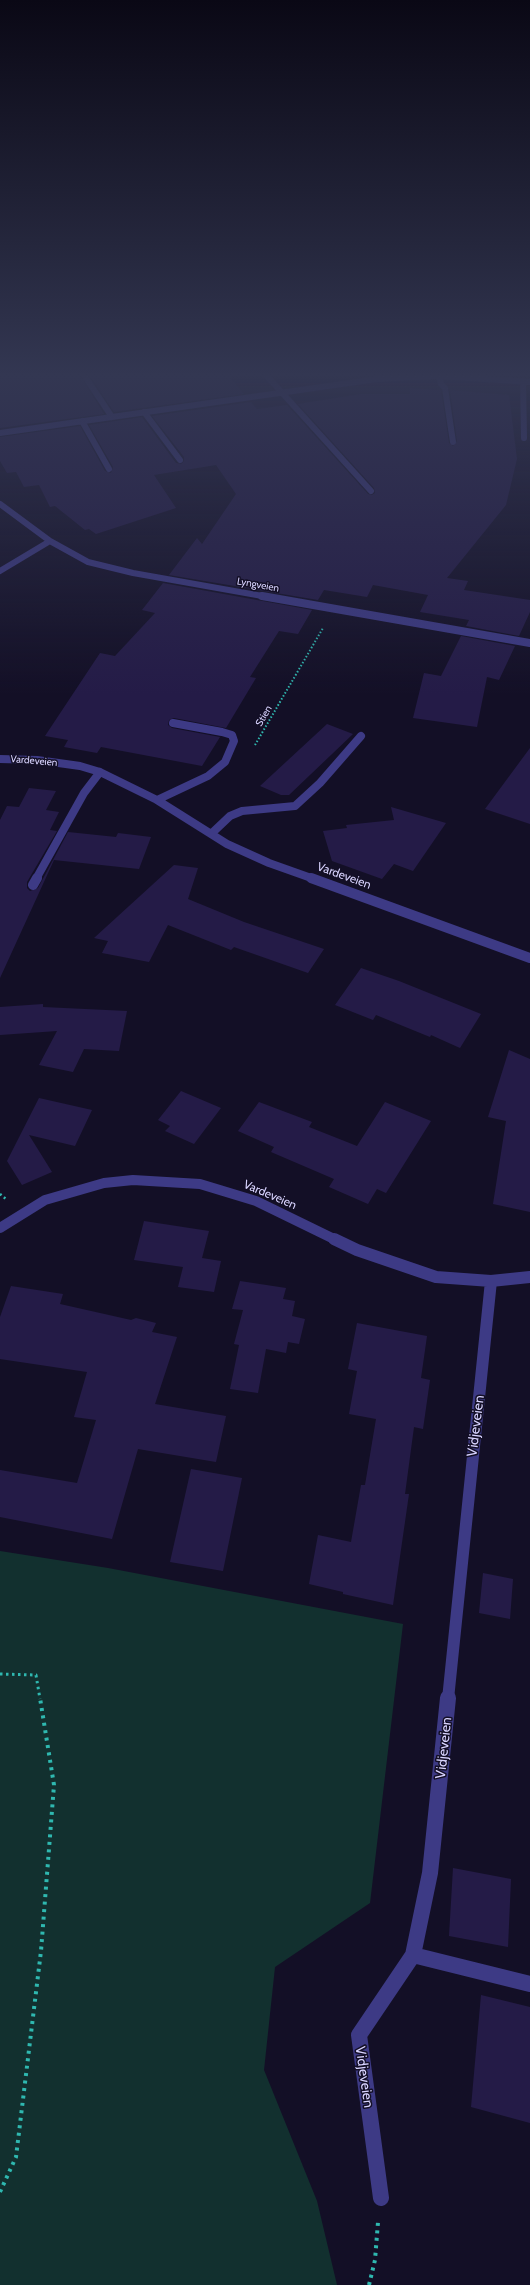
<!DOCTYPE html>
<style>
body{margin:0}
canvas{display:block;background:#130f26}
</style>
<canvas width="530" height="2285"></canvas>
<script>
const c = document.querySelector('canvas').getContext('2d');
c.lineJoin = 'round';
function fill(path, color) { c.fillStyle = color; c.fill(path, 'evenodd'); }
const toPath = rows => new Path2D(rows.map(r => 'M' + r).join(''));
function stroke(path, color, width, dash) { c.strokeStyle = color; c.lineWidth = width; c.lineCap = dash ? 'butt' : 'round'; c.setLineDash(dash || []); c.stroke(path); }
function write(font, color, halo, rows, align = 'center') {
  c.font = font + ' Cabin,sans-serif'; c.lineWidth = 3; c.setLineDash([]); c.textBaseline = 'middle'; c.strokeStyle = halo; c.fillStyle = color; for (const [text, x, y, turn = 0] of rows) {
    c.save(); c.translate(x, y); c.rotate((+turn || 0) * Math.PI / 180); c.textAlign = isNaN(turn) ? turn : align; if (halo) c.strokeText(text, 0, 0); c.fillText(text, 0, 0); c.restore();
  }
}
fill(toPath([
 [0,1551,108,1568,403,1624,370,1903,275,1967,264,2070,317,2201,337,2285,0,2285]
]), '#12302f');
fill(toPath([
 [0,375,80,375,104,414,0,428],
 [89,375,228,375,244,394,114,412],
 [410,388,441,390,449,443,453,446,457,441,450,390,509,395,517,459,506,505,447,578,468,581,464,590,530,600,530,612,519,636,466,626,469,620,420,612,428,595,373,585,367,597,324,590,318,600,169,575,197,538,202,544,236,494,216,465,154,475,176,508,96,534,89,529,85,530,55,506,50,507,39,485,24,487,16,472,7,473,0,461,0,437,80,426,105,471,111,473,113,467,89,425,142,417,176,463,181,464,184,461,184,457,152,416,251,402,257,409,287,405,368,494,372,495,375,493,374,488,298,404,361,394,410,394],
 [163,583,312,610,298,634,279,631,250,677,256,678,226,728,174,718,169,720,168,725,172,728,220,737,202,766,101,747,97,753,64,747,68,740,45,736,100,653,115,656,155,613,142,610],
 [461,636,515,646,499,680,487,677,477,727,413,718,424,673,441,676],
 [327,724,353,734,289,795,281,795,260,786],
 [530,748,530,824,485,809],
 [29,788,56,791,46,810,59,812,50,830,57,831,27,882,27,888,30,891,38,888,68,832,116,837,118,833,151,837,139,869,54,860,0,978,0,820,7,806,19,807],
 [391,807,446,823,413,871,394,864,382,879,332,861,323,831,347,828,346,825,394,820],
 [174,865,198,868,188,899,244,922,324,949,308,973,234,947,231,950,168,925,149,962,102,953,108,941,94,938],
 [361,968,399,981,481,1014,460,1048,431,1035,430,1037,376,1015,373,1020,335,1005],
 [43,1004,43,1007,127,1011,119,1051,84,1049,73,1072,39,1065,57,1031,0,1035,0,1007],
 [509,1050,530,1059,530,1212,493,1204,506,1121,488,1117],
 [181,1091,221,1108,194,1144,165,1131,170,1126,158,1120],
 [39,1098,92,1110,75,1146,29,1135,52,1172,22,1185,7,1161],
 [259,1102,312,1122,309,1127,357,1146,385,1102,431,1121,386,1193,377,1189,368,1204,329,1187,334,1179,271,1152,274,1147,238,1131],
 [144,1221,209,1231,202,1258,221,1261,214,1292,178,1287,183,1267,134,1260],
 [240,1281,286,1288,283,1299,295,1301,292,1316,305,1319,299,1344,288,1342,286,1353,266,1349,258,1393,230,1389,239,1345,234,1344,243,1310,232,1309],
 [11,1286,63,1294,60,1304,131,1320,136,1318,156,1323,152,1332,177,1337,155,1404,226,1416,216,1462,138,1449,112,1539,0,1517,0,1470,77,1483,96,1420,74,1417,87,1372,0,1359,0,1317],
 [357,1323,427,1336,421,1378,430,1380,423,1429,414,1427,405,1494,409,1494,393,1605,343,1594,343,1592,309,1584,318,1535,351,1542,361,1485,365,1485,376,1419,349,1414,357,1371,348,1369],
 [191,1469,242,1478,223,1571,170,1562],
 [483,1573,513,1579,510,1619,479,1613],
 [453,1868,511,1879,508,1947,449,1936],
 [481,1995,530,2007,530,2123,471,2107]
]), '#241b47');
stroke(toPath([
 [255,745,323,628]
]), '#2fb8b0', 2, [1.5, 2]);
stroke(toPath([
 [0,1194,6,1199]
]), '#2fb8b0', 2.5, [2, 3]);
stroke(toPath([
 [0,1674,36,1675,40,1699]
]), '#2fb8b0', 3, [2.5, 3.5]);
stroke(toPath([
 [0,2192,16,2157,41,1951,54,1785,40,1698],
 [369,2285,375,2260,378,2222]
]), '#2fb8b0', 4, [3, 4.5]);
stroke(toPath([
 [84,375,112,417],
 [266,375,371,491],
 [439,376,441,384,445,388,453,442],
 [523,381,524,438],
 [144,412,180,460],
 [82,421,109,469],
 [0,433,377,379,439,376,530,382],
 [0,504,50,541,88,562,133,573,268,597],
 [0,571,50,541]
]), '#3d3a85', 6);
stroke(toPath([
 [262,596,530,643],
 [0,759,37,760,80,766,100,772,157,800,227,844,269,863,314,879],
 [157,800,208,776,225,762,234,741,232,735,222,732,173,723],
 [211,834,230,816,242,811,295,806,320,783,361,736],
 [36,879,84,793,100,772]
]), '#3d3a85', 8);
stroke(toPath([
 [311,878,530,958],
 [33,885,37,878],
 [0,1228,45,1200,104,1183,133,1180,200,1184,256,1201,336,1240]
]), '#3d3a85', 10);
stroke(toPath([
 [334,1239,357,1250,436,1277,491,1281,530,1277],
 [448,1699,491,1281]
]), '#3d3a85', 12);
stroke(toPath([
 [413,1955,530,1984],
 [381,2198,359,2035,413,1955,430,1873,448,1698]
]), '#3d3a85', 16);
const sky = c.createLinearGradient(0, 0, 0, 695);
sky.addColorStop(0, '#0a0815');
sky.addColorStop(0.54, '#333752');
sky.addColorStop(1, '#33375200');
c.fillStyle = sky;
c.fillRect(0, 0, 530, 695);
write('10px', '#d9d4ff', '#130f26', [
 ["Lyngveien",258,585,10],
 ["Stien",264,716,-60],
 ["Vardeveien",34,761,5]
]);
write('12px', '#d9d4ff', '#130f26', [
 ["Vardeveien",344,876,20],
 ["Vardeveien",270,1195,23]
]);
write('14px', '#d9d4ff', '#130f26', [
 ["Vidjeveien",476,1426,-83],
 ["Vidjeveien",444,1748,-84],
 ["Vidjeveien",364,2077,82]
]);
</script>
